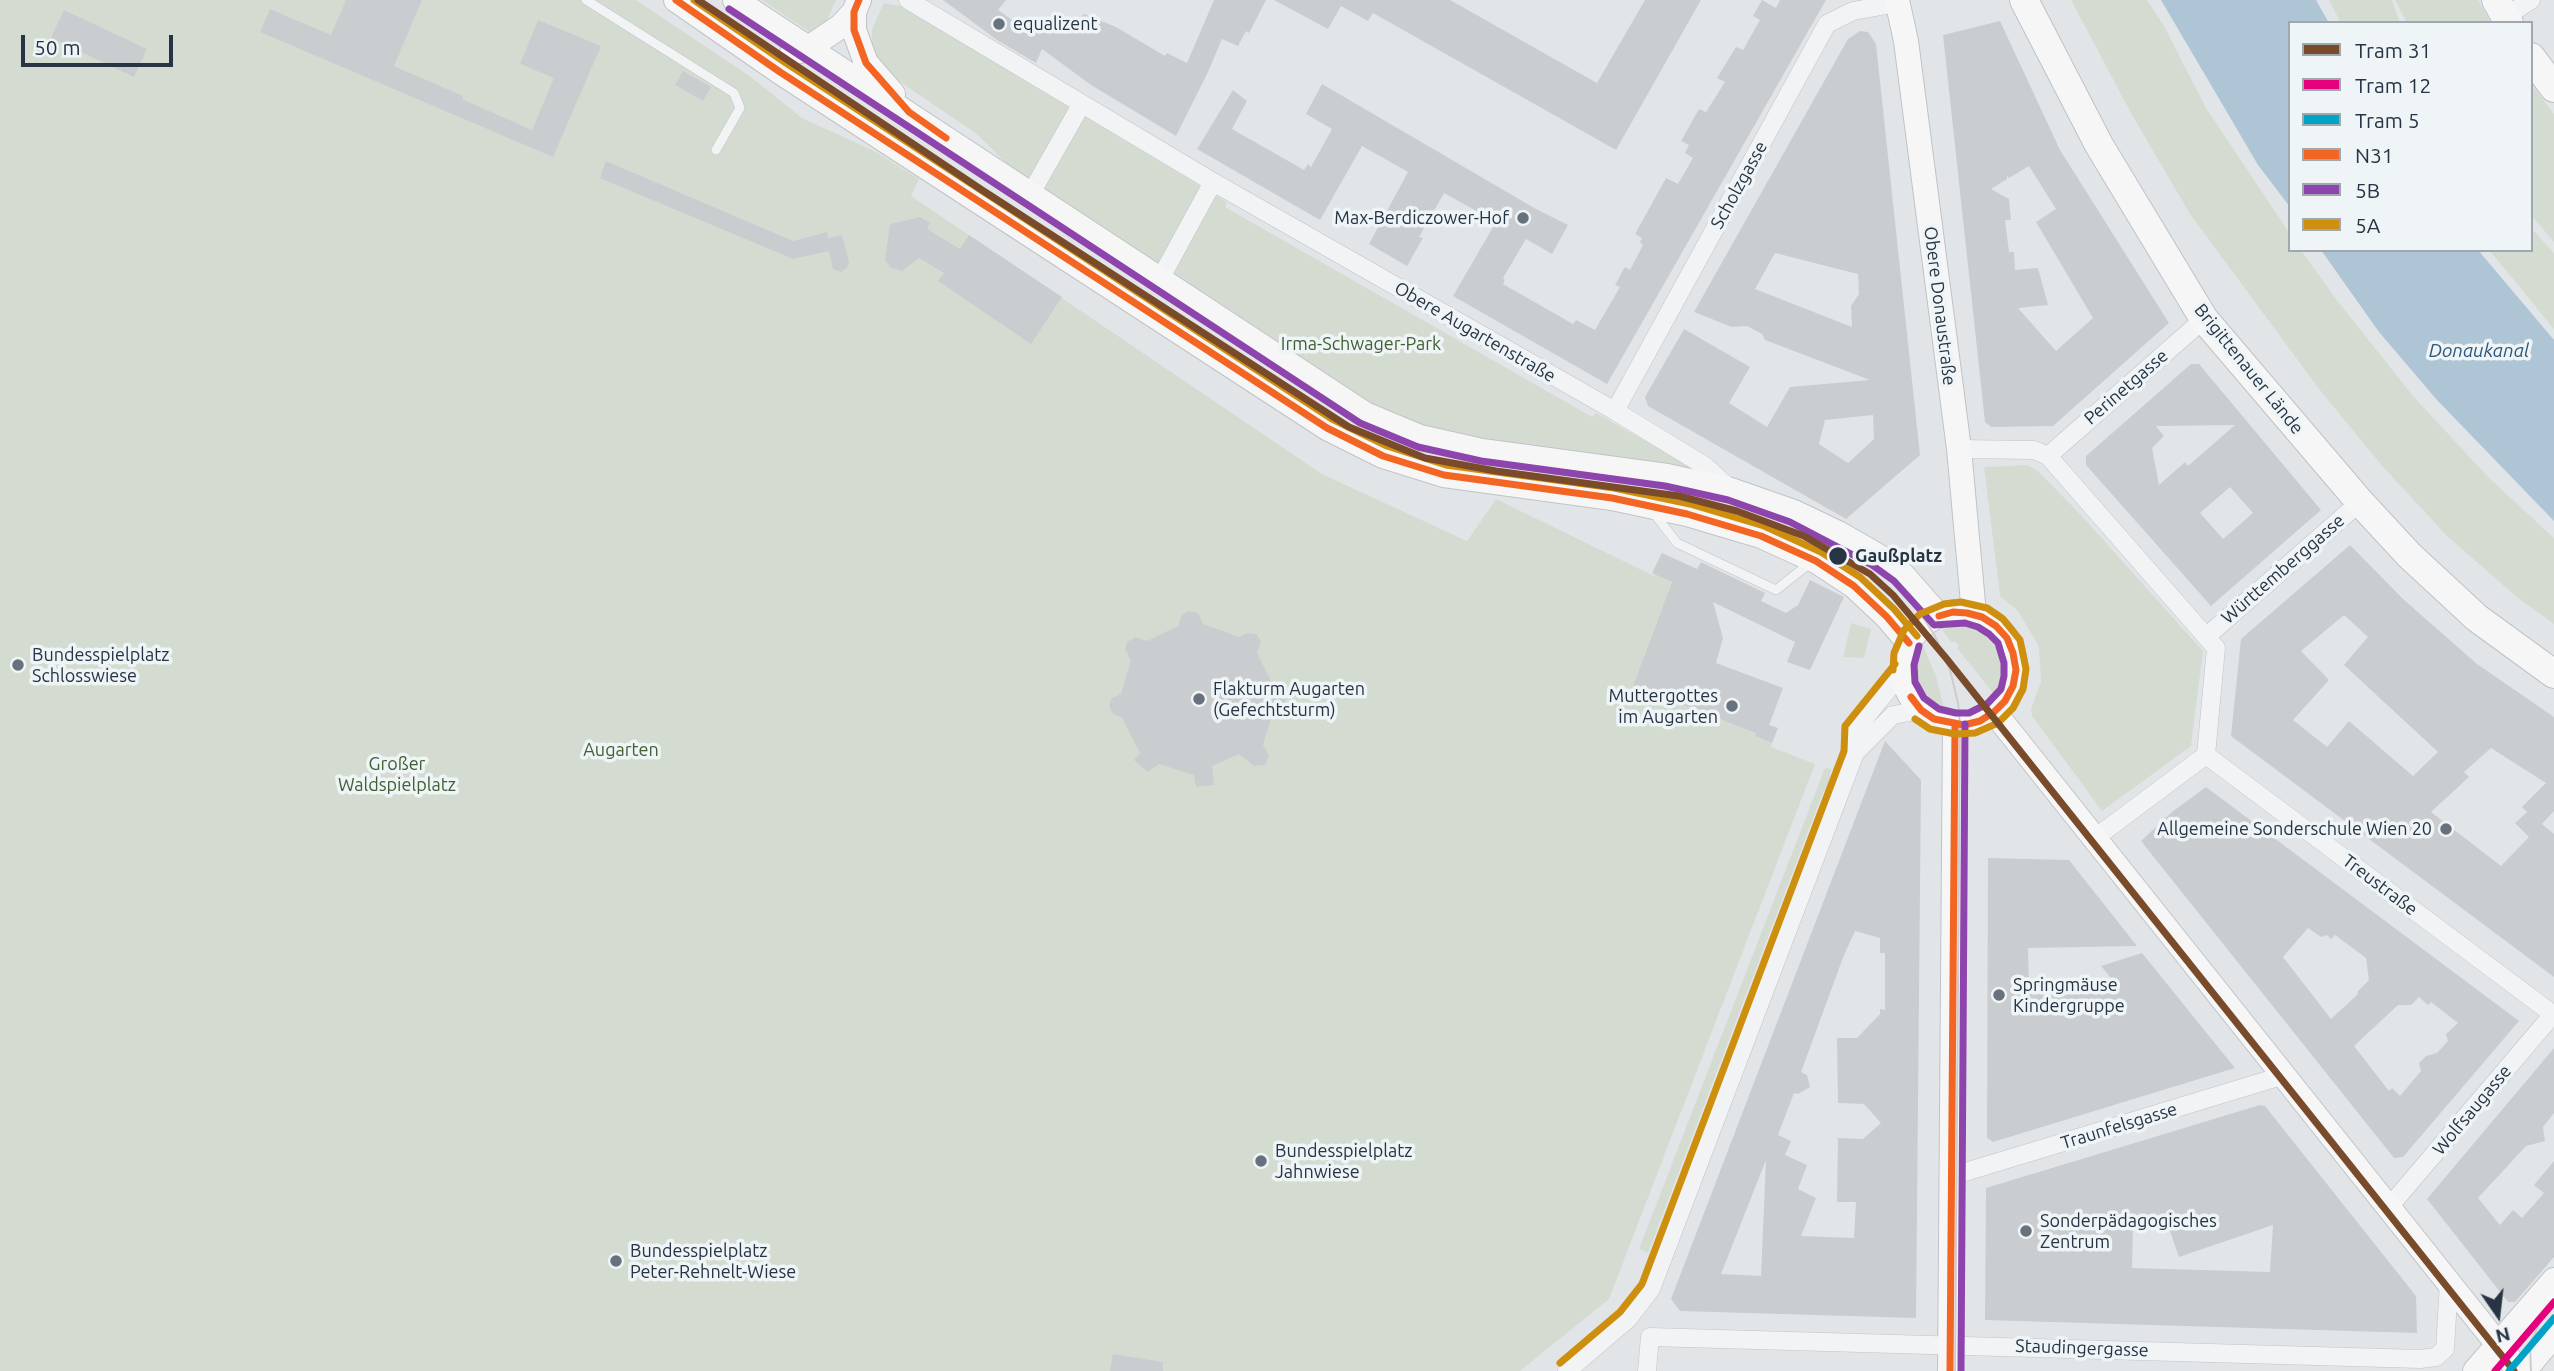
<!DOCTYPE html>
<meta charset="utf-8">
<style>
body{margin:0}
#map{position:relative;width:2554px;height:1371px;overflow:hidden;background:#e2e5e8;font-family:Ubuntu,sans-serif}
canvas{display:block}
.legend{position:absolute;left:2288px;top:21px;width:245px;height:231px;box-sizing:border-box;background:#eff4f7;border:2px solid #9fa7af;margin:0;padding:9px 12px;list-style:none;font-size:21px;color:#273443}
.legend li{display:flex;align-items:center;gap:14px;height:35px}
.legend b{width:35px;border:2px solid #9fa7af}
.north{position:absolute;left:2463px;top:1280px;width:70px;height:70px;-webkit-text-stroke:5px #eff4f7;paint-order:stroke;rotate:166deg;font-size:19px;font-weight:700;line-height:28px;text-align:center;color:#273443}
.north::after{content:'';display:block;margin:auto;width:24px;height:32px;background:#273443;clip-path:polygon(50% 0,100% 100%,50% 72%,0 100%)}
.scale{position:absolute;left:21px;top:35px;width:152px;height:32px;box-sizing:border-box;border:4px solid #273443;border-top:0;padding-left:9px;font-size:21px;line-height:24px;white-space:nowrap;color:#273443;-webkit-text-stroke:5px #eff4f7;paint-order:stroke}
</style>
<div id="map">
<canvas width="2554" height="1371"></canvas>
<ul class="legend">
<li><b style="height:9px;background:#7a4b2a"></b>Tram 31</li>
<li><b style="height:9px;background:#e5007d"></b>Tram 12</li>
<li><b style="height:9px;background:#02a3c7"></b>Tram 5</li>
<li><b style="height:9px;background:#f26522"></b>N31</li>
<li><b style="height:9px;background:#8e44ad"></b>5B</li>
<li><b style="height:9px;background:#cd8f0d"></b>5A</li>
</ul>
<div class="north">N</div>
<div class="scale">50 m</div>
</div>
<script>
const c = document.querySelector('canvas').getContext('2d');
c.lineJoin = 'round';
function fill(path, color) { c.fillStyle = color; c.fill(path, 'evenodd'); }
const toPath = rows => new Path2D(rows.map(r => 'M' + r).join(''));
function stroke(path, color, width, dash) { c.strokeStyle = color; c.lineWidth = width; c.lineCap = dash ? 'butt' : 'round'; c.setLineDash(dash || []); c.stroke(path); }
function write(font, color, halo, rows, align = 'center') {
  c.font = font + ' Ubuntu,sans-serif'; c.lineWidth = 7; c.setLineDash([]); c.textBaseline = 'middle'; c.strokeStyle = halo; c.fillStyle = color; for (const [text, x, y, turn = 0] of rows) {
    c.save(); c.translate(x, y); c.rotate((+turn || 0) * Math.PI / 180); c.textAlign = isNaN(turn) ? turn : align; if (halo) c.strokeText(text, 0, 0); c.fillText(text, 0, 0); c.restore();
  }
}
fill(toPath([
 [0,0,636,0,751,77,802,118,874,151,919,179,911,196,1322,474,1467,541,1496,499,1654,576,1655,574,1672,582,1633,686,1756,733,1755,736,1772,743,1771,747,1815,764,1609,1299,1520,1371,0,1371],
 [762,0,836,0,826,22,811,33],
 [2071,0,2147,0,2164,26,2206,108,2290,234,2290,250,2301,250,2336,299,2413,396,2489,478,2554,538,2554,624,2518,598,2447,536,2383,467,2319,389,2190,214,2132,115],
 [2329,0,2392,0,2400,23,2341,23],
 [2395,0,2478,0,2491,23,2407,23],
 [884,3,900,6,1227,202,1225,207,1592,417,1596,413,1692,467,1691,470,1452,436,1411,425,1333,387,1015,172,977,134,881,69,872,51,872,29],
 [2531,84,2554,114,2554,242,2531,215],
 [2531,228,2554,253,2554,329,2489,250,2531,250],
 [2027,465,2038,471,2081,515,2203,651,2191,746,2102,811,2032,716,2031,709,2041,682,2039,647,2018,611,2000,596,1984,467],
 [1851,623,1871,629,1864,658,1843,657],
 [1954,626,1970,627,1981,631,1997,649,2002,670,1998,686,1993,693,1957,648,1959,646,1955,641,1952,643,1942,630],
 [1923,646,1936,676,1944,708,1929,698,1919,683,1917,663],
 [1825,768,1831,769,1828,790,1823,792,1648,1253,1639,1249]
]), '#d4dcd2');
fill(toPath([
 [2161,0,2316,0,2329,23,2290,23,2290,207,2258,165],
 [2321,250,2478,250,2554,340,2554,521,2437,400,2379,332]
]), '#aec5d5');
fill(toPath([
 [346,0,422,0,394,66,463,96,462,99,532,130,554,78,520,64,538,20,601,46,553,157,260,32,270,9,331,35],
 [943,0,1006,0,998,10,1029,32,1035,19,1066,33,1084,14,1116,27,1165,56,1167,53,1187,63,1214,0,1266,0,1249,33,1246,31,1238,46,1222,39,1207,74,1176,136,1091,85,1042,49,1036,63,997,40],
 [1274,0,1450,0,1597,83,1645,0,1701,0,1616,150,1373,13,1368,21,1341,6,1328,29],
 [1762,0,1776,8,1780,0,1826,0,1607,384,1453,296,1496,222,1444,193,1419,237,1423,238,1407,266,1369,244,1408,172,1362,146,1320,220,1197,149,1233,90,1247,101,1232,129,1304,170,1308,164,1311,167,1332,129,1306,114,1322,84,1536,209,1568,225,1552,254,1526,239,1503,278,1505,280,1503,284,1573,324,1576,320,1595,330,1620,287,1615,285,1625,267,1630,270,1643,245,1640,242,1642,238,1635,234,1666,178,1678,184,1693,158,1685,153,1689,145,1681,141,1699,109,1706,112,1725,82,1717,78,1736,47,1743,50,1760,20,1753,16],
 [64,10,147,49,134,77,51,38],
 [2000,21,2060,150,2169,323,2053,426,1991,427,1985,422,1943,35],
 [2029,166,2056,209,2036,222,2093,318,2056,351,2018,308,2048,305,2038,268,2015,270,2014,252,2009,252,2005,220,2011,220,2009,199,1991,189,2007,179,2007,175,2009,178],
 [1860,31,1868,32,1876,44,1920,455,1846,519,1648,406,1645,397,1684,329,1750,367,1729,403,1767,427,1790,387,1870,380,1765,340,1762,334,1747,326,1732,327,1694,312,1848,39],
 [1775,253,1858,274,1859,294,1851,306,1852,327,1755,289],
 [1873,415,1874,439,1848,463,1819,444,1825,420],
 [683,71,711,87,703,101,675,85],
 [606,161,793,241,827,232,828,238,842,235,849,262,847,268,841,272,833,269,829,251,793,259,600,178],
 [920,217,930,223,927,229,960,249,969,235,1062,297,1031,344,938,281,944,273,919,258,902,271,891,268,885,260,890,224],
 [2191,364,2199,364,2321,510,2211,606,2086,465,2086,456],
 [2235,425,2188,466,2185,462,2159,485,2152,448,2164,436,2156,426],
 [2230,487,2253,513,2223,539,2200,513],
 [2350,545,2403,599,2477,664,2554,717,2554,811,2542,824,2554,834,2554,977,2231,736,2241,639],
 [2344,615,2368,637,2344,665,2438,752,2413,776,2349,721,2327,747,2293,720,2329,680,2301,651],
 [2491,748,2546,783,2522,807,2527,812,2515,823,2529,837,2501,866,2431,812,2469,777,2464,772],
 [1662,553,1697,569,1701,562,1765,593,1761,601,1786,613,1798,605,1810,580,1844,597,1810,670,1787,662,1795,642,1713,602,1723,638,1716,663,1783,688,1769,725,1778,728,1772,743,1755,736,1756,733,1633,686,1672,582,1652,573],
 [1188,611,1198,613,1203,624,1239,637,1247,633,1256,634,1261,641,1257,653,1273,685,1283,689,1287,696,1283,706,1274,709,1263,745,1269,755,1265,765,1254,766,1239,754,1212,766,1214,785,1196,787,1194,775,1159,764,1148,772,1134,760,1140,753,1122,718,1113,714,1109,706,1112,698,1121,694,1131,660,1125,650,1127,642,1136,637,1147,641,1178,626,1182,615],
 [1885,741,1921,780,1916,1318,1680,1311,1671,1299],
 [1855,931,1880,938,1880,953,1885,953,1885,1010,1880,1009,1880,1014,1857,1038,1837,1038,1838,1103,1864,1104,1881,1123,1863,1139,1838,1138,1837,1202,1856,1202,1854,1238,1801,1236,1816,1198,1798,1189,1807,1165,1785,1155,1791,1141,1778,1135,1794,1093,1798,1094,1810,1087,1807,1075,1801,1072,1844,955],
 [1766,1160,1761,1276,1721,1274],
 [2206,787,2519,1021,2403,1157,2394,1158,2141,841,2172,812],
 [2308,928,2321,937,2327,935,2331,939,2335,935,2366,958,2369,980,2357,992,2358,994,2331,1019,2283,957],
 [2419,997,2428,1005,2431,1002,2458,1023,2446,1034,2448,1041,2437,1053,2426,1056,2419,1063,2421,1071,2400,1096,2392,1088,2389,1091,2354,1046,2398,1005,2411,1005],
 [1988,858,2069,860,2137,946,2028,948,2029,989,2062,979,2066,992,2111,978,2101,966,2142,953,2235,1068,1993,1142,1987,1138],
 [2554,1048,2554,1113,2543,1127,2545,1141,2526,1146,2478,1198,2500,1225,2513,1210,2522,1218,2544,1193,2534,1185,2554,1161,2554,1257,2515,1302,2508,1302,2427,1199],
 [2260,1105,2265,1106,2416,1296,2417,1333,1985,1320,1986,1188],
 [2165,1217,2179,1257,2273,1225,2270,1272,2132,1268,2133,1227],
 [1113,1354,1163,1362,1163,1371,1110,1371]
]), '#cacdd0');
const lane = toPath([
 [586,0,734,93,740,108,716,150],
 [1653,512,1677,543,1776,590,1810,563]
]);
const street = toPath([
 [908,0,1213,182,1615,411,1705,466,1729,488],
 [2505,17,2531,0],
 [1030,195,1081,105],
 [1159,281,1213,182],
 [1615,411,1827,24,1853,11,1898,3],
 [1959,449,2034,450,2048,456,2216,648,2206,755,2095,838],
 [2048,456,2204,319],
 [2207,636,2360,502],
 [1855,753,1893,715,1921,710],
 [2206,755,2554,1015],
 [1952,1176,2285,1075],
 [2389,1207,2554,1013],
 [1567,1371,1628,1319,1651,1289,1855,753,1855,730,1903,671],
 [1647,1371,1650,1337,2420,1359,2436,1357,2445,1349,2449,1283]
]);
const secondary = toPath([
 [676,0,780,72,1327,428,1383,456,1444,475,1612,498,1687,514,1761,536,1816,561,1854,586,1887,617,1909,643],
 [735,0,1365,414,1420,437,1482,451,1667,476,1731,490,1794,512,1838,533,1878,556,1901,573,1939,616],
 [1897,0,1906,41,1959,449,1974,614],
 [854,12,854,30,866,63,893,94],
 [792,53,807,49,841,26,854,12,859,0],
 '1903 668a56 56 0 1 1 112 0a56 56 0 1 1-112 0Z',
 [1994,712,2519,1371],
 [1950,1371,1955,724],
 [2475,1371,2554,1280],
 [2524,1371,2554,1335]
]);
const primary = toPath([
 [2024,0,2099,145,2204,319,2360,502,2409,555,2477,618,2554,674],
 [2496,0,2509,23],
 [2531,57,2554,88]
]);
stroke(lane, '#c0c3c6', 10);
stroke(street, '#c0c3c6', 19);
stroke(secondary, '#c0c3c6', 26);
stroke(primary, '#bec2c6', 30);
stroke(lane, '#f2f3f4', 9);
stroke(street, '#f2f3f4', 18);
stroke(secondary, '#f6f6f7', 24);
stroke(primary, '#f6f6f7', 28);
stroke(toPath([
 [1918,610,1934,634,1950,670,1958,703,1960,725,1955,1371],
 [2531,1371,2530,1344,2544,1314]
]), '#cbcdcf', 2);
stroke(toPath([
 [676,0,780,72,1327,428,1383,456,1444,475,1612,498,1687,514,1761,536,1816,561,1854,586,1887,617,1909,643],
 [859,0,854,12,854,30,866,63,909,112,946,138],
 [1911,697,1921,710,1934,719,1964,725,1980,721,1994,712,2005,701,2013,686,2016,670,2013,653,2007,638,1996,626,1982,617,1967,613,1953,612,1939,616],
 [1950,1371,1955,724]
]), '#f26522', 7);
stroke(toPath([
 [729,9,1360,423,1418,447,1481,461,1665,486,1728,500,1790,522,1872,565,1894,581,1934,625,1965,623,1978,627,1989,634,1998,643,2004,663,2004,676,2001,689,1987,704,1969,713,1956,713,1939,709,1924,698,1915,682,1914,665,1919,646],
 [1961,1371,1965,724]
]), '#8e44ad', 7);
stroke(toPath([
 [694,0,786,63,1332,419,1387,446,1446,465,1614,488,1690,504,1764,526,1821,552,1860,577,1894,609,1917,636],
 [1893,670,1894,653,1904,630,1920,614,1944,604,1961,602,1987,608,2003,619,2020,640,2026,669,2023,689,2013,708,1998,723,1975,733,1955,734,1930,729,1915,719],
 [1560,1363,1620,1312,1642,1284,1844,751,1845,726,1895,664]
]), '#cd8f0d', 7);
stroke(toPath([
 [698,0,982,190,1349,427,1425,458,1496,471,1679,496,1737,511,1804,536,1870,574,1893,595,1946,658,2514,1371]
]), '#7a4b2a', 7);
stroke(toPath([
 [2495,1371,2554,1302]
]), '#e5007d', 7);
stroke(toPath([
 [2509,1371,2554,1318]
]), '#02a3c7', 7);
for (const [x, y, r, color] of [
 [999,24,7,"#68727d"],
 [1523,218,7,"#68727d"],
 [1838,556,10,"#273443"],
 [18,665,7,"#68727d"],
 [1199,699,7,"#68727d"],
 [1732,706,7,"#68727d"],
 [2446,829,7,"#68727d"],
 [1999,995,7,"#68727d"],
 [1261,1161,7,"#68727d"],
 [2026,1231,7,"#68727d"],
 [616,1261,7,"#68727d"]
]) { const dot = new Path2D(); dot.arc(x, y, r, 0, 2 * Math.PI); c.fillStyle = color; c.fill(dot); stroke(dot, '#eff4f7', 2.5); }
write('18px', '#273443', '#eff4f7', [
 ["equalizent",1013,24],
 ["Max-Berdiczower-Hof",1509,218,"right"],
 ["Bundesspielplatz",32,655],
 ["Schlosswiese",32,676],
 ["Flakturm Augarten",1213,689],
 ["(Gefechtsturm)",1213,710],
 ["Muttergottes",1718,696,"right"],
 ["im Augarten",1718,717,"right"],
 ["Allgemeine Sonderschule Wien 20",2432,829,"right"],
 ["Springmäuse",2013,985],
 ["Kindergruppe",2013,1006],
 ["Bundesspielplatz",1275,1151],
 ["Jahnwiese",1275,1172],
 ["Sonderpädagogisches",2040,1221],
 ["Zentrum",2040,1242],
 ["Bundesspielplatz",630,1251],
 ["Peter-Rehnelt-Wiese",630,1272]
], 'left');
write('18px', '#273443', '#eff4f7', [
 ["Scholzgasse",1739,185,-61],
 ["Obere Donaustraße",1940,306,83],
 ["Obere Augartenstraße",1475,332,30],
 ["Brigittenauer Lände",2249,369,51],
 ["Perinetgasse",2126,387,-41],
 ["Württemberggasse",2283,569,-41],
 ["Treustraße",2380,885,37],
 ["Wolfsaugasse",2472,1110,-50],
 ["Traunfelsgasse",2119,1126,-17],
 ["Staudingergasse",2082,1348,2]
]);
write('18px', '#406033', '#eff4f7', [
 ["Irma-Schwager-Park",1361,344],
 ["Augarten",621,750],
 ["Großer",397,764],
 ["Waldspielplatz",397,785]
]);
write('bold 18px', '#273443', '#eff4f7', [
 ["Gaußplatz",1855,556]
], 'left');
write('italic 19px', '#2d587b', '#eff4f7', [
 ["Donaukanal",2479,351]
]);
</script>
